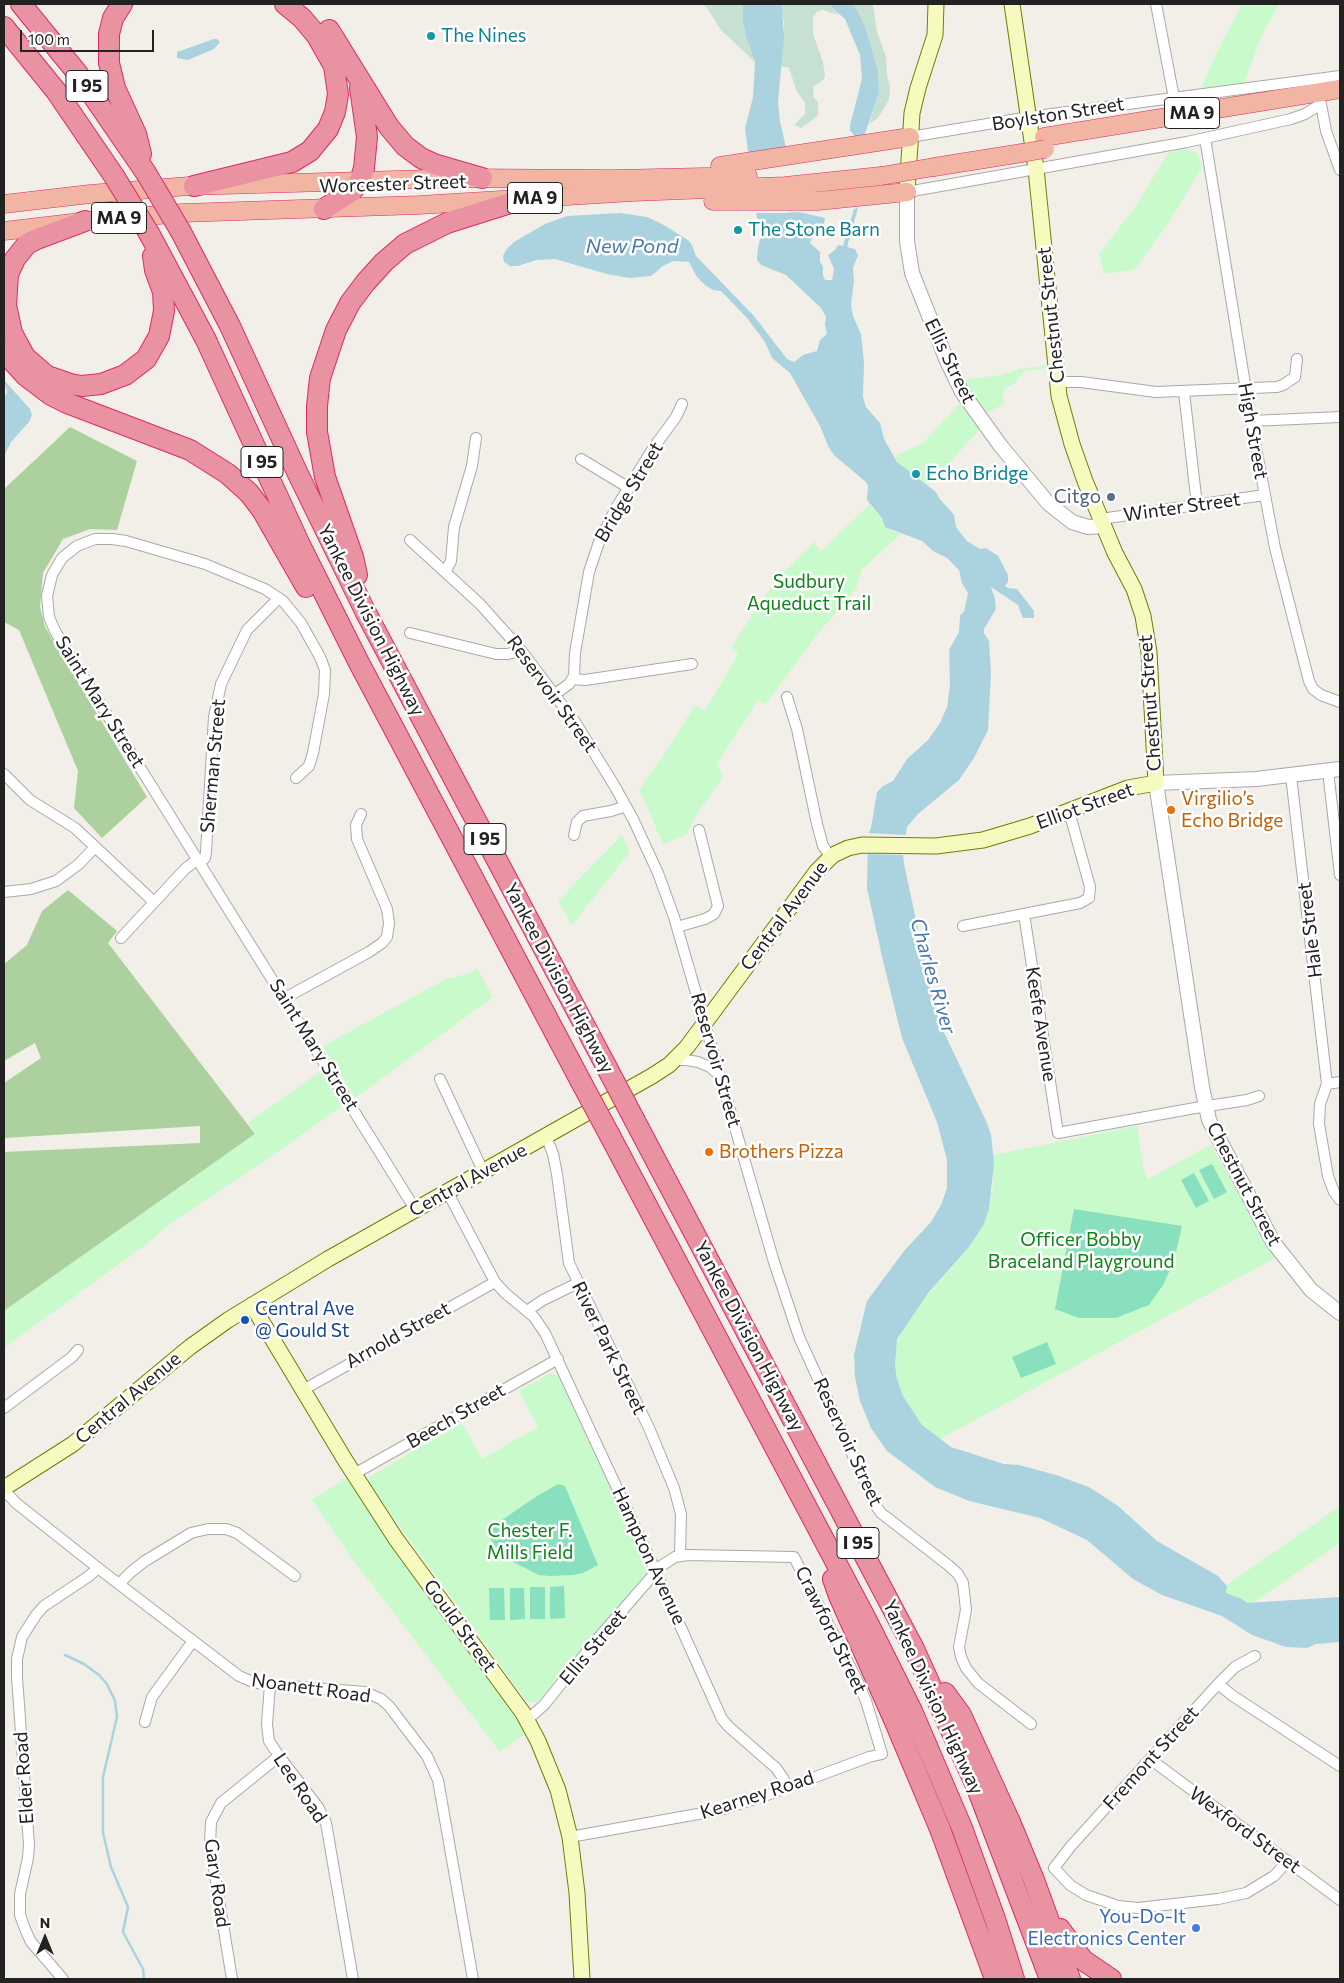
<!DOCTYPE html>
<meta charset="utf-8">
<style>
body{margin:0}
#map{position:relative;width:1344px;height:1983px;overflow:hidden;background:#f2efe9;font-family:Commissioner,sans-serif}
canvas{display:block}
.frame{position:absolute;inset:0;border:5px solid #222;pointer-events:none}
.north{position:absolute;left:20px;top:1913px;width:50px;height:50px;-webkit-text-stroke:4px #fff;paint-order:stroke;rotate:0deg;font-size:14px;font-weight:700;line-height:20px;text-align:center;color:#222}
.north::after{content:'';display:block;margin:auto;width:18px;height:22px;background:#222;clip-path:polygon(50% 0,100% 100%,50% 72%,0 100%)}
.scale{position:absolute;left:20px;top:30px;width:134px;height:22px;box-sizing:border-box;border:2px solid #222;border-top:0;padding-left:6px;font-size:15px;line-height:18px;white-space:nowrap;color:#222;-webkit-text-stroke:4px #fff;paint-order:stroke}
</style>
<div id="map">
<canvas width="1344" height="1983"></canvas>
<div class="frame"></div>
<div class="north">N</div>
<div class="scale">100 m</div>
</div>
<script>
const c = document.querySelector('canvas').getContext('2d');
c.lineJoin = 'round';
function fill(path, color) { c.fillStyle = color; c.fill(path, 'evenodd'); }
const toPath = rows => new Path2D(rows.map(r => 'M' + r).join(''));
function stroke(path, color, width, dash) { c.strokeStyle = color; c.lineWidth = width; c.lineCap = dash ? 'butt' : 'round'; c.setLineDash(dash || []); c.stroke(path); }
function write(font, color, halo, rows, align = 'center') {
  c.font = font + ' Commissioner,sans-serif'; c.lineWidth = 5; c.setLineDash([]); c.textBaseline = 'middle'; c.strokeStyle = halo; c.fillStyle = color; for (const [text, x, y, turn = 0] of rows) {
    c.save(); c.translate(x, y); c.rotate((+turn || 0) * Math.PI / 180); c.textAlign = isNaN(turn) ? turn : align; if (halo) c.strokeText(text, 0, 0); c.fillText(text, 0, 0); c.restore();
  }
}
fill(toPath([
 [70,427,137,461,117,530,90,529,63,539,43,573,40,607,45,627,147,797,102,838,74,808,78,771,19,630,4,622,4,489],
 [68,890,117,931,108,943,255,1134,4,1311,4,1152,200,1143,200,1126,4,1138,4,1083,41,1058,35,1043,4,1061,4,964,27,945,42,911]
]), '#add19e');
fill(toPath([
 [703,4,743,4,743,21,746,37,755,62,721,30,709,11],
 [781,4,828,4,839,15,823,10,817,12,813,17,813,34,823,62,825,76,823,80,813,87,814,98,818,102,818,115,814,119,801,128,794,125,805,114,805,102,797,92,789,68,781,66,784,24],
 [854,4,873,4,877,32,886,57,887,76,890,86,889,100,878,118,869,124,879,93,878,71,865,26]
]), '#c6e0d4');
fill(toPath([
 [1242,4,1279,4,1262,35,1244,83,1201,88,1217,52],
 [1188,149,1197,153,1202,167,1170,221,1134,270,1104,274,1099,254,1136,206,1168,153],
 [1049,365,1049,368,1025,371,1012,386,1008,386,1003,391,1004,404,987,413,961,380,1001,375,1020,369],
 [960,403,980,429,929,485,905,470,894,457,923,443],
 [870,504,890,530,901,534,862,569,856,589,816,636,766,704,758,700,717,764,723,777,695,817,687,834,663,844,639,789,669,747,695,705,705,711,738,654,731,648,763,598,785,571,814,541,820,552],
 [622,835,630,852,572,925,558,901],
 [477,968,493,997,355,1098,323,1046,446,979,470,973],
 [321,1071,342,1106,272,1156,170,1224,144,1246,4,1348,4,1311,255,1134,248,1123],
 [1137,1126,1144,1172,1148,1179,1211,1145,1275,1258,940,1439,932,1434,918,1420,903,1396,897,1379,895,1365,896,1344,899,1336,921,1303,969,1247,984,1224,989,1209,993,1185,993,1155],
 [550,1373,558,1376,647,1566,647,1572,539,1701,531,1703,525,1699,369,1484,369,1477,462,1423,482,1459,538,1427,519,1391],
 [347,1478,501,1694,521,1727,524,1734,500,1752,348,1553,312,1500],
 [1340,1506,1340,1543,1253,1603,1247,1603,1242,1599,1226,1593,1227,1585]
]), '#c8facc');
fill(toPath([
 [1212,1164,1227,1192,1214,1199,1199,1170],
 [1194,1173,1209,1201,1196,1208,1181,1180],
 [1074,1209,1182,1226,1174,1261,1163,1285,1149,1305,1116,1318,1079,1318,1055,1309],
 [1047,1342,1056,1364,1021,1378,1012,1357],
 [558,1484,565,1486,598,1565,583,1573,573,1575,550,1576,539,1575,509,1560,495,1546,486,1531,534,1498],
 [564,1586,565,1618,550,1619,550,1587],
 [530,1587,545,1587,545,1619,530,1619],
 [489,1588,504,1588,505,1620,490,1620],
 [510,1588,524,1588,525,1619,510,1620]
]), '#88e0be');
fill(toPath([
 [743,4,781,4,782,8,784,37,778,102,780,121,786,148,773,150,783,213,799,212,825,218,823,229,812,238,810,243,820,252,820,261,823,267,823,275,825,280,832,280,834,269,828,255,835,250,838,245,843,246,854,209,858,208,847,247,855,249,858,255,853,268,854,281,851,304,853,316,861,334,864,362,863,397,866,407,880,423,884,439,897,462,936,492,939,498,954,515,956,527,967,541,980,549,986,548,998,556,1008,575,1008,582,1005,586,1008,588,1017,589,1034,611,1034,618,1023,618,1018,605,991,587,995,599,996,609,984,629,984,633,989,641,991,673,988,730,974,758,959,780,918,814,907,827,906,834,903,853,904,864,935,1008,941,1026,986,1121,991,1134,994,1163,989,1209,984,1224,969,1247,929,1292,897,1339,895,1365,897,1379,903,1396,922,1425,951,1447,1004,1464,1019,1465,1056,1475,1089,1487,1118,1506,1157,1541,1218,1576,1227,1586,1226,1593,1242,1599,1247,1603,1340,1597,1340,1642,1316,1644,1307,1648,1286,1647,1252,1635,1222,1616,1162,1595,1133,1579,1087,1540,1040,1518,969,1501,935,1487,887,1451,871,1428,860,1401,855,1377,854,1355,867,1301,904,1251,931,1222,941,1205,947,1188,947,1160,937,1122,902,1038,883,961,867,888,868,834,871,828,877,792,883,786,893,781,907,759,928,740,940,723,947,707,950,684,949,650,959,632,960,615,964,612,968,593,962,583,959,570,947,558,933,551,922,541,885,527,882,518,867,500,868,486,866,482,835,456,829,448,820,426,790,373,772,358,765,342,747,318,721,291,713,290,705,285,697,277,689,262,673,261,663,266,651,276,629,278,607,274,555,259,536,260,518,266,510,266,504,262,503,256,506,250,514,242,545,224,567,216,620,213,647,217,662,224,688,240,692,245,696,256,754,316,787,359,794,362,803,355,817,351,820,340,827,334,825,325,826,317,821,308,786,275,761,265,757,260,758,247,763,229,757,218,745,128,753,97,755,62,746,37,743,21],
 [828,4,854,4,865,26,878,71,879,93,864,136,856,138,850,130,850,125,862,79,860,55,845,19],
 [214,39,217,39,220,42,214,49,188,60,177,58,177,52],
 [4,380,30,409,32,415,29,422,11,442,4,456,4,399,7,392]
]), '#aad3df');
fill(toPath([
 [776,153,785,210,788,210,789,213,754,213,745,155],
 [867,833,908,835,906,855,867,854]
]), '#f2efe9');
stroke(toPath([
 [65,1655,84,1664,99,1675,107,1684,115,1701,117,1717,103,1777,103,1833,111,1867,128,1907,123,1932,143,1969,144,1979]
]), '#aad3df', 2.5);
const minor = toPath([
 [1156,4,1174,98],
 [910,137,1029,117,1340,76],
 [1205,138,1251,421,1275,548,1309,681,1313,689,1321,695,1340,702],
 [907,192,1187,142,1291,119,1305,114,1321,104,1326,131,1340,170],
 [1057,382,1081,382,1156,392,1277,387,1283,385,1295,377,1297,359],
 [1184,392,1197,505],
 [1251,421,1340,417],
 [581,459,629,488],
 [1101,519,1264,495],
 [410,540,480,604,521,650,575,722,614,785,633,819,658,873,674,917,774,1262,799,1337,876,1506,881,1513,948,1565,958,1574,963,1583,966,1610,959,1647,961,1657,966,1668,978,1683,1031,1724],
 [446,571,451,561,454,527,472,466,476,438],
 [410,633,496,654,508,654,521,650],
 [573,679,585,680,692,664],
 [555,694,569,684,574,676,575,653,589,572,599,542,616,508,654,447,676,417,682,404],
 [787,697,797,729,817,824,823,846,830,856],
 [1328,771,1340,875],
 [4,774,30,800,75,828,154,902],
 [1291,776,1327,1084],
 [296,778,309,766,313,753,324,694,325,670,320,657,301,623,283,601,265,589,205,564,126,541,112,539,95,539,77,546,62,558,52,575,47,596,49,617,55,631,415,1209],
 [574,835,577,822,583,816,611,811,626,806],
 [200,862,205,858,206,852,214,717,221,684,247,630,279,598],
 [4,892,31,889,56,881,79,864,95,847],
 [1024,914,1058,1133,1195,1108,1247,1100,1259,1096],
 [963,926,1080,903,1089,898,1090,887,1069,811],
 [677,927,705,919,714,914,718,906,699,830],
 [121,938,185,869,198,859],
 [285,998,369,952,382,943,387,937,389,923,387,909,357,839,356,825,361,814],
 [674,1060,686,1060,698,1062,710,1067,719,1075],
 [440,1079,483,1171],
 [1327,1084,1320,1104,1319,1124,1328,1176,1334,1192,1340,1200],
 [1327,1084,1340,1082],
 [546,1136,553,1154,557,1174,569,1263,649,1428,674,1488,681,1514,680,1556],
 [447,1191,495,1282,505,1293,534,1317,545,1333,656,1572,722,1719,729,1727,776,1768,783,1778,787,1787],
 [527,1311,543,1300,578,1283],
 [303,1390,495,1282],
 [4,1408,72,1357,78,1350],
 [354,1474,558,1359],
 [4,1490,16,1503,98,1568,239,1676,253,1682,263,1684,365,1692,381,1699,389,1706,427,1756,438,1780,473,1979],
 [119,1584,131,1572,145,1561,191,1533,208,1529,226,1529,237,1533,295,1576],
 [1255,1656,1235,1667,1218,1684,1071,1846,1054,1868,1070,1885,1086,1895,1118,1906,1138,1908,1218,1899,1246,1893,1274,1876,1288,1861],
 [1218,1684,1233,1696,1340,1766],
 [270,1685,267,1724,269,1741,279,1756,318,1807,326,1823,353,1979],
 [527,1720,544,1705,594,1643,661,1566,675,1557,687,1555,794,1557,857,1680,866,1701,882,1754,869,1757,767,1795,720,1810,570,1837],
 [145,1722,152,1697,193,1641],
 [1150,1759,1340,1900],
 [63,1979,31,1942,25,1929,20,1915,20,1894,28,1858,29,1845,17,1677,17,1659,22,1637,36,1615,44,1606,89,1576,98,1568],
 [232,1979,210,1845,211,1822,221,1803,279,1756]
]);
const tertiary = toPath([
 [907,192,907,241,912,273,947,361,962,392,1000,445,1048,503,1072,522,1088,527,1104,526],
 [1340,769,1256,779,1156,783,1202,1087,1209,1120,1273,1242,1311,1290,1340,1313]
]);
const secondary = toPath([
 [907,192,912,113,918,88,935,35,936,4],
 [252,1305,345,1460,396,1539,523,1713,538,1741,558,1790,570,1837,577,1893,582,1979],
 [4,1488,73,1444,190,1347,228,1320,328,1259,652,1076,669,1065,687,1047,817,871,833,855,848,848,862,845,936,846,983,840,1030,826,1128,788,1156,783,1149,652,1143,616,1134,589,1115,553,1085,481,1072,444,1059,396,1036,169,1012,4]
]);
const trunk = toPath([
 [1044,137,1340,89],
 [720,166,910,137],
 [934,167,1022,153],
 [713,201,818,201,907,192],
 [4,204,90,194,189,186,463,178,614,179,748,176],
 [4,231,89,221,182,213,419,205,633,192,785,186,881,176]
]);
const motorway = toPath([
 [21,4,78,74,146,173],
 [122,4,113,18,109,34,109,63,115,88,136,134,141,154],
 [4,27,56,91,114,176],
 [329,30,389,127,405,146,421,158,434,164,482,178],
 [194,186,292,162,310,151,328,129,335,112,338,94,334,66,317,36,302,18,285,4],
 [324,209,352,191,360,181,364,168,367,137,360,88],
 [85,221,37,239,27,244,15,259,8,274,6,305,12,333,25,357,47,376,70,384,82,386,101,384,125,375,146,359,159,336,164,311,163,292,155,270,153,256],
 [181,232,230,326,298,474,365,611,606,1066],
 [150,235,206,340,300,545,358,661,580,1080],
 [4,352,26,376,51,395,67,403,190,450,228,474,249,493,262,510,306,587],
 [357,575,353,557,325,477,317,432,317,406,320,378,336,330,350,303,365,283,384,262,405,244,447,223,523,199],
 [635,1121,914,1649,977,1788,1050,1979],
 [609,1134,868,1623,912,1711,962,1828,995,1919,1014,1979],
 [833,1579,839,1596,895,1722,940,1829,995,1979],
 [945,1693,961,1715,1010,1822,1034,1880,1070,1979],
 [1060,1929,1083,1960,1111,1979]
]);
stroke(minor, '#a9a9a9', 12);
stroke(tertiary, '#a9a9a9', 16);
stroke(secondary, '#707d05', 17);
stroke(trunk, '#dc2a67', 19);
stroke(motorway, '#dc2a67', 22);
stroke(minor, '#fff', 10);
stroke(tertiary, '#fff', 14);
stroke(secondary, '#f7fabf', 15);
stroke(trunk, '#f2b4a3', 18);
stroke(motorway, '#e892a2', 20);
const trunkBridge = toPath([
 [1022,153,1045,149],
 [881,176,934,167]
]);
const motorwayBridge = toPath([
 [146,173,181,232],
 [114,176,150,235],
 [606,1066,635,1121],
 [580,1080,609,1134]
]);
stroke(trunkBridge, '#dc2a67', 19, []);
stroke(motorwayBridge, '#dc2a67', 22, []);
stroke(trunkBridge, '#f2b4a3', 18);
stroke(motorwayBridge, '#e892a2', 20);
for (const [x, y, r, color] of [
 [431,36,5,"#0f9aa8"],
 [738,230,5,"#0f9aa8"],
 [916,474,5,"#0f9aa8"],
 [1111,497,5,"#5c6f8a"],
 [1171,810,5,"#e8710a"],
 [709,1152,5,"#e8710a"],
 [245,1320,5,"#1a4fb4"],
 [1196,1928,5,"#3f7fe0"]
]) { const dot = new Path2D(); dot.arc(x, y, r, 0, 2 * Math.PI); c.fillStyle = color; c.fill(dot); stroke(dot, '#fff', 2); }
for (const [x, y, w] of [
 [87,86,42],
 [1192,113,55],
 [535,198,55],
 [119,218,55],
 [262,462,42],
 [485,839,42],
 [858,1543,42]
]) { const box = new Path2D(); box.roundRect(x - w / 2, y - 15.5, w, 31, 4); c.fillStyle = '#fff'; c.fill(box); stroke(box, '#222', 1); }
write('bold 18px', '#222', null, [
 ["I 95",87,86],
 ["MA 9",1192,113],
 ["MA 9",535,198],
 ["MA 9",119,218],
 ["I 95",262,462],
 ["I 95",485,839],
 ["I 95",858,1543]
]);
write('19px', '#0d838f', '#fff', [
 ["The Nines",441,36],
 ["The Stone Barn",748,230],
 ["Echo Bridge",926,474]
], 'left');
write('19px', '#222', '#fff', [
 ["Boylston Street",1058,114,-9],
 ["Worcester Street",393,184,-2],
 ["Chestnut Street",1051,315,-96],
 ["Ellis Street",950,361,64],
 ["High Street",1253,431,80],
 ["Bridge Street",629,492,-59],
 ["Winter Street",1182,507,-8],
 ["Yankee Division Highway",371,620,63],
 ["Reservoir Street",552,694,54],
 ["Saint Mary Street",100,702,58],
 ["Chestnut Street",1150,703,-94],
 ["Sherman Street",213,766,-85],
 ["Elliot Street",1085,806,-20],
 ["Central Avenue",784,916,-53],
 ["Hale Street",1310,930,-97],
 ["Yankee Division Highway",559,978,62],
 ["Keefe Avenue",1041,1024,81],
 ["Saint Mary Street",314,1045,58],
 ["Reservoir Street",716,1060,74],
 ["Central Avenue",468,1180,-29],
 ["Chestnut Street",1244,1184,62],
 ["Arnold Street",398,1335,-29],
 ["Yankee Division Highway",749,1336,62],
 ["River Park Street",609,1348,64],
 ["Central Avenue",128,1398,-40],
 ["Beech Street",456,1416,-30],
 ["Reservoir Street",848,1442,65],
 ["Hampton Avenue",649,1556,65],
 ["Gould Street",460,1626,54],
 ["Crawford Street",831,1630,64],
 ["Ellis Street",593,1647,-50],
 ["Noanett Road",311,1688,8],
 ["Yankee Division Highway",933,1697,65],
 ["Fremont Street",1151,1758,-48],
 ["Elder Road",24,1778,-94],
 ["Lee Road",300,1788,56],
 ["Kearney Road",757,1795,-18],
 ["Wexford Street",1245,1830,36],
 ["Gary Road",217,1883,82]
]);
write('19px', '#4e5e75', '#fff', [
 ["Citgo",1101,497]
], 'right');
write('19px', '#0c8416', '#fff', [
 ["Sudbury",809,582],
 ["Aqueduct Trail",809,604],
 ["Officer Bobby",1081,1240],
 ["Braceland Playground",1081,1262],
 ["Chester F.",530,1531],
 ["Mills Field",530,1553]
]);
write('19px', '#c56008', '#fff', [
 ["Virgilio’s",1181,799],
 ["Echo Bridge",1181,821],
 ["Brothers Pizza",719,1152]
], 'left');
write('19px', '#164399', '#fff', [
 ["Central Ave",255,1309],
 ["@ Gould St",255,1331]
], 'left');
write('19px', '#366cbe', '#fff', [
 ["You-Do-It",1186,1917],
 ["Electronics Center",1186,1939]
], 'right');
write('italic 20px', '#4a7aab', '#fff', [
 ["New Pond",632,246],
 ["Charles River",933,976,74]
]);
</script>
